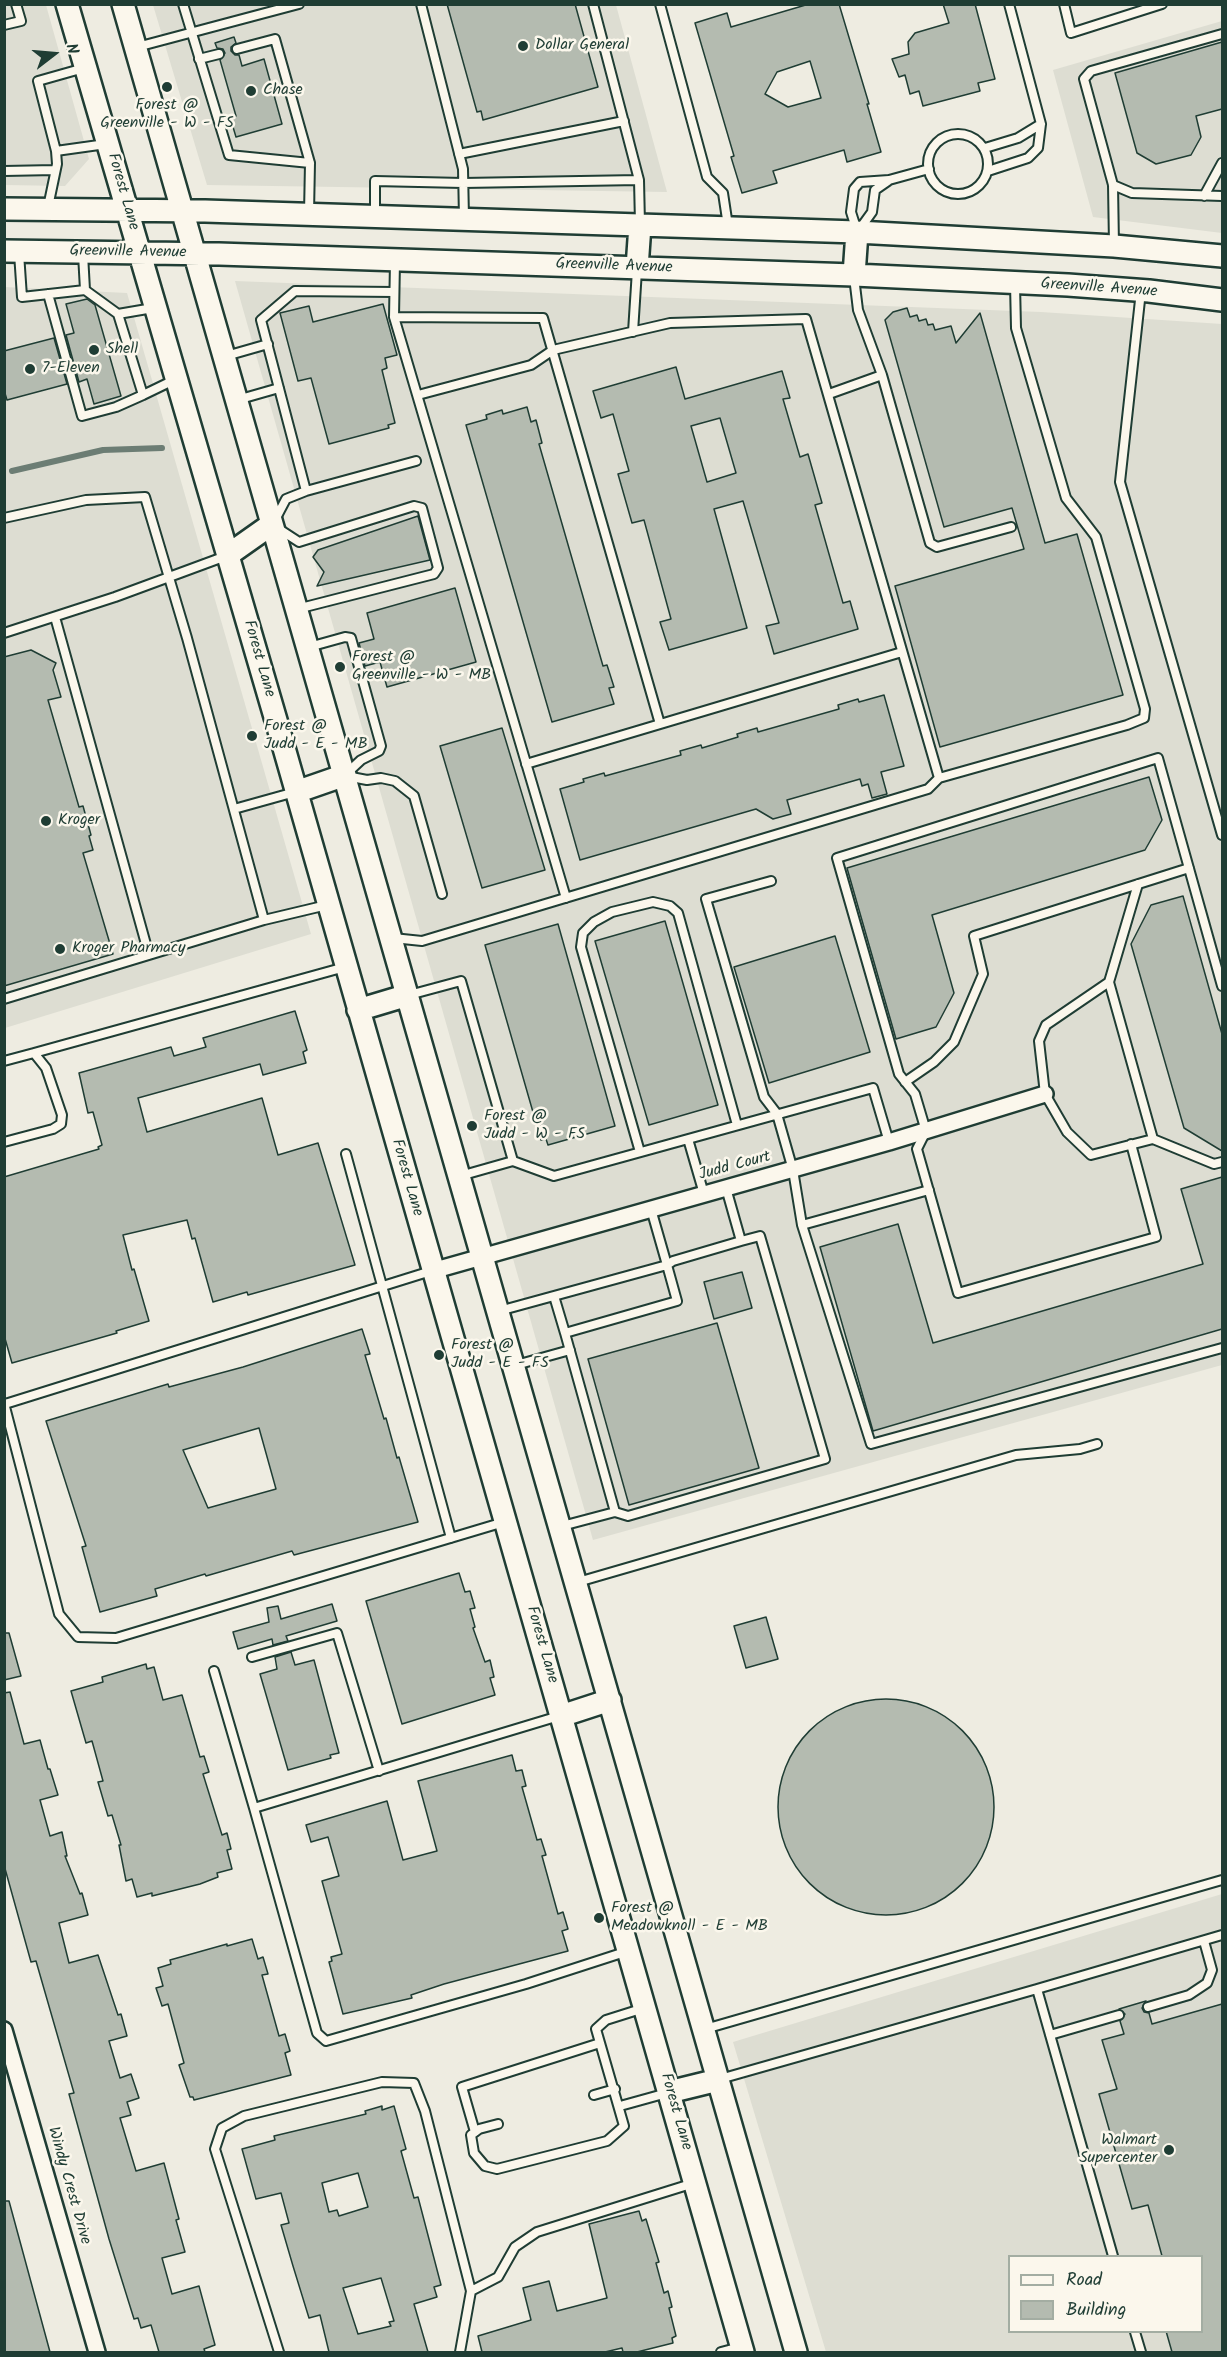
<!DOCTYPE html>
<style>
body{margin:0}
#map{position:relative;width:1227px;height:2357px;overflow:hidden;background:#eeece1;font-family:Kalam,sans-serif}
canvas{display:block}
.frame{position:absolute;inset:0;border:6px solid #1f3d34;pointer-events:none}
.legend{position:absolute;left:1008px;top:2255px;width:195px;height:78px;box-sizing:border-box;background:#fbf7ec;border:2px solid #a3ada2;margin:0;padding:8px 10px;list-style:none;font-size:18px;color:#1f3d34}
.legend li{display:flex;align-items:center;gap:12px;height:30px}
.legend b{width:30px;border:2px solid #a3ada2}
.north{position:absolute;left:24px;top:24px;width:60px;height:60px;-webkit-text-stroke:4px #fbf7ec;paint-order:stroke;rotate:74deg;font-size:16px;font-weight:700;line-height:24px;text-align:center;color:#1f3d34}
.north::after{content:'';display:block;margin:auto;width:21px;height:27px;background:#1f3d34;clip-path:polygon(50% 0,100% 100%,50% 72%,0 100%)}
</style>
<div id="map">
<canvas width="1227" height="2357"></canvas>
<div class="frame"></div>
<ul class="legend">
<li><b style="height:8px;background:#fbf7ec"></b>Road</li>
<li><b style="height:16px;background:#b4bbb0"></b>Building</li>
</ul>
<div class="north">N</div>
</div>
<script>
const c = document.querySelector('canvas').getContext('2d');
c.lineJoin = 'round';
function fill(path, color) { c.fillStyle = color; c.fill(path, 'evenodd'); }
const toPath = rows => new Path2D(rows.map(r => 'M' + r).join(''));
function stroke(path, color, width, dash) { c.strokeStyle = color; c.lineWidth = width; c.lineCap = dash ? 'butt' : 'round'; c.setLineDash(dash || []); c.stroke(path); }
function write(font, color, halo, rows, align = 'center') {
  c.font = font + ' Kalam,sans-serif'; c.lineWidth = 5; c.setLineDash([]); c.textBaseline = 'middle'; c.strokeStyle = halo; c.fillStyle = color; for (const [text, x, y, turn = 0] of rows) {
    c.save(); c.translate(x, y); c.rotate((+turn || 0) * Math.PI / 180); c.textAlign = isNaN(turn) ? turn : align; if (halo) c.strokeText(text, 0, 0); c.fillText(text, 0, 0); c.restore();
  }
}
fill(toPath([
 [5,5,46,5,89,159,65,186,5,185],
 [153,5,616,5,667,192,207,185],
 [1222,21,1222,233,1093,217,1053,70],
 [235,281,1041,312,1222,324,1222,1365,593,1540],
 [4,287,127,293,311,934,5,1028],
 [1222,1894,1222,2352,826,2352,733,2042],
 [1010,2256,1202,2256,1202,2332,1010,2332]
]), '#ddddd2');
stroke(toPath([
 [12,471,103,450,162,448]
]), '#6c7d74', 6);
const building = toPath([
 [447,4,575,4,598,87,483,120,481,111,477,112,447,4],
 [809,4,839,4,869,104,867,104,881,152,847,162,844,150,773,171,777,183,742,193,731,157,734,156,695,23,727,13,731,27,809,4],
 [810,61,821,98,788,107,765,94,777,72,810,61],
 [943,4,975,4,995,79,978,83,980,91,923,106,919,91,910,94,905,75,899,77,892,59,909,54,908,42,915,33,949,23,943,4],
 [234,37,236,43,231,47,231,51,235,55,239,55,242,66,264,59,282,124,236,137,230,117,236,116,220,60,225,53,223,49,217,48,215,43,234,37],
 [1222,42,1222,109,1196,116,1201,137,1191,155,1156,164,1137,153,1115,73,1222,42],
 [87,299,95,305,121,396,94,404,87,379,79,382,66,335,74,333,66,304,87,299],
 [383,304,397,355,385,358,387,368,382,370,395,423,388,425,389,428,329,444,311,378,298,381,280,313,309,306,313,322,383,304],
 [907,308,910,317,917,315,919,321,926,319,928,325,933,324,935,330,951,326,956,343,980,313,1045,543,1077,534,1123,695,940,747,895,586,1024,549,1012,508,944,527,885,320,893,312,907,308],
 [54,338,67,384,7,400,4,390,4,351,54,338],
 [676,367,685,399,782,371,790,398,783,399,800,457,808,454,822,503,815,505,843,603,850,601,858,629,774,654,766,626,779,623,743,501,714,509,747,628,669,650,660,622,671,619,644,520,632,523,618,474,629,471,613,414,601,418,593,391,676,367],
 [720,418,736,473,707,482,691,426,720,418],
 [527,407,531,422,536,420,542,443,539,444,603,666,607,665,614,687,609,688,614,704,552,722,466,425,487,419,486,415,502,410,503,414,527,407],
 [418,516,430,560,317,586,324,572,313,557,318,550,418,516],
 [455,588,476,662,387,687,380,662,365,666,359,643,374,639,367,613,455,588],
 [31,650,56,663,53,670,61,697,48,700,79,807,83,806,91,835,89,836,93,850,83,853,113,954,4,986,4,657,31,650],
 [884,695,904,766,881,772,887,794,872,798,868,784,862,786,860,779,787,800,791,814,773,819,756,809,580,860,560,789,584,782,583,779,604,773,605,776,681,755,680,751,701,745,702,748,738,737,737,734,757,728,758,732,839,709,838,705,858,699,859,702,884,695],
 [502,728,545,870,482,888,440,746,502,728],
 [1149,777,1162,820,1145,850,932,915,954,993,936,1027,896,1039,847,868,1149,777],
 [1183,896,1222,1034,1222,1151,1184,1128,1131,944,1151,905,1183,896],
 [665,921,718,1105,649,1125,595,941,665,921],
 [558,924,615,1126,548,1145,546,1139,541,1140,485,945,558,924],
 [835,936,870,1052,769,1083,734,967,835,936],
 [295,1011,307,1050,303,1052,306,1063,263,1075,260,1064,138,1098,147,1132,262,1098,278,1155,318,1143,355,1265,248,1295,247,1292,213,1302,195,1238,192,1239,187,1220,123,1235,132,1270,134,1269,149,1321,116,1331,117,1333,12,1363,4,1335,4,1177,99,1149,98,1147,102,1145,93,1112,88,1113,79,1073,171,1047,174,1056,206,1047,203,1038,295,1011],
 [1222,1177,1222,1329,873,1431,820,1247,898,1224,933,1343,1203,1264,1181,1189,1222,1177],
 [742,1272,752,1308,714,1319,704,1282,742,1272],
 [717,1323,759,1468,629,1505,588,1359,717,1323],
 [362,1329,370,1354,365,1355,384,1419,386,1418,397,1458,399,1457,418,1522,294,1555,292,1551,230,1569,206,1576,205,1574,155,1589,157,1596,100,1612,82,1547,86,1546,46,1421,168,1384,169,1387,243,1367,362,1329],
 [259,1428,276,1489,208,1508,183,1450,259,1428],
 [459,1573,465,1592,470,1591,475,1608,470,1609,475,1627,473,1628,485,1662,490,1660,494,1677,490,1678,495,1695,402,1724,366,1601,459,1573],
 [332,1604,337,1621,286,1636,288,1641,273,1645,272,1639,238,1649,233,1632,269,1622,267,1608,278,1606,281,1619,332,1604],
 [766,1617,778,1659,746,1668,734,1626,766,1617],
 [4,1633,9,1633,21,1676,4,1680,4,1633],
 [291,1652,295,1665,314,1660,339,1753,330,1755,331,1758,288,1770,260,1674,277,1669,275,1657,291,1652],
 [146,1664,147,1669,154,1667,163,1700,182,1695,200,1757,204,1756,209,1772,203,1774,222,1835,227,1833,231,1849,227,1850,232,1869,217,1873,218,1877,200,1884,152,1896,152,1893,137,1897,132,1879,126,1881,119,1845,121,1845,112,1815,108,1816,98,1782,103,1781,92,1741,86,1743,71,1691,103,1682,102,1677,146,1664],
 [10,1692,24,1744,40,1740,48,1769,50,1769,58,1795,40,1800,50,1836,62,1832,67,1856,65,1856,80,1894,82,1893,88,1915,59,1923,69,1963,98,1955,118,2015,121,2014,127,2036,109,2041,120,2078,131,2074,139,2098,127,2102,131,2115,120,2118,136,2171,164,2163,179,2219,176,2220,185,2252,162,2258,172,2294,199,2286,215,2345,204,2349,205,2352,159,2352,151,2325,141,2328,138,2318,134,2319,109,2239,69,2094,74,2093,36,1961,31,1962,4,1865,4,1693,10,1692],
 '778 1807a108 108 0 1 1 216 0a108 108 0 1 1-216 0Z',
 [512,1755,516,1771,522,1770,526,1786,522,1787,537,1840,541,1839,546,1855,542,1856,558,1914,563,1912,568,1929,562,1931,568,1951,444,1984,411,1995,412,1998,343,2014,329,1962,332,1961,331,1957,342,1954,322,1881,339,1876,328,1837,311,1842,306,1825,387,1801,403,1860,437,1851,418,1781,512,1755],
 [252,1939,258,1959,263,1957,268,1974,262,1975,279,2036,285,2034,290,2051,285,2053,291,2075,194,2100,193,2097,190,2097,179,2065,184,2063,168,2004,162,2006,156,1988,163,1986,158,1968,171,1964,170,1960,227,1944,227,1946,252,1939],
 [1146,2001,1142,2008,1144,2012,1149,2013,1152,2024,1222,2004,1222,2352,1172,2352,1166,2331,1202,2331,1202,2256,1162,2256,1148,2205,1132,2209,1099,2094,1117,2089,1102,2040,1124,2034,1120,2021,1125,2014,1119,2009,1146,2001],
 [382,2106,382,2110,394,2106,406,2149,401,2151,414,2198,418,2197,441,2285,434,2287,437,2297,414,2304,428,2352,329,2352,320,2315,309,2318,293,2266,281,2225,289,2223,281,2193,256,2199,242,2149,275,2140,274,2136,366,2114,365,2111,382,2106],
 [358,2173,368,2207,339,2216,337,2210,329,2212,322,2183,358,2173],
 [381,2278,394,2321,389,2322,391,2326,358,2334,343,2288,381,2278],
 [4,2201,9,2201,50,2352,4,2352,4,2201],
 [639,2211,642,2221,646,2219,659,2262,656,2263,664,2293,668,2291,672,2307,669,2308,676,2336,672,2338,673,2343,637,2352,623,2352,622,2348,605,2352,482,2352,478,2336,531,2320,523,2288,549,2281,557,2311,607,2298,589,2224,639,2211]
]);
fill(building, '#b4bbb0');
stroke(building, '#1f3d34', 1.5);
const lane = toPath([
 [183,4,229,155,310,163,309,213],
 [421,4,463,169,464,218],
 [593,4,639,180,640,224],
 [660,4,707,177,723,193,728,226],
 [1064,4,1071,33,1162,4],
 [4,25,21,21,16,4],
 [137,47,299,4],
 [237,49,275,39,310,163],
 [199,59,219,54],
 '928 164a30 30 0 1 1 60 0a30 30 0 1 1-60 0Z',
 [985,148,1018,138,1041,124],
 [56,151,106,144],
 [459,154,624,121],
 [4,171,55,170],
 [988,171,1028,158,1038,148,1041,124,1009,4],
 [1113,185,1132,193,1222,196],
 [1204,196,1222,163],
 [48,207,57,164,56,151,38,81,84,68],
 [375,215,375,181,463,183,639,180],
 [859,230,872,212,875,190,888,181],
 [857,231,851,212,854,189,860,182,889,180,929,169],
 [1114,245,1113,185,1084,79,1091,71,1222,34],
 [19,253,22,297,85,290,83,254],
 [395,261,394,317,543,318,660,724],
 [854,277,858,310,882,375,930,543,937,547,1011,527],
 [85,290,118,314,153,308],
 [1141,291,1120,482,1222,835],
 [394,292,295,291,261,320,306,491,416,461],
 [48,294,82,416,116,407,143,395],
 [118,314,143,395,174,380],
 [394,317,566,898],
 [633,332,637,270],
 [226,356,268,344],
 [829,394,882,375],
 [418,395,531,365,553,350,670,323,806,319,939,778],
 [237,400,279,388],
 [4,518,86,500,145,497,187,638,264,920,4,999],
 [276,518,286,499,306,491],
 [279,529,299,542,414,506,422,508,438,568,434,574,297,609],
 [55,617,149,955],
 [4,633,115,597,226,556],
 [309,647,345,637,351,638,381,746,379,751,361,760,346,774],
 [526,764,902,652],
 [346,776,367,780,381,778,395,781,414,796,442,894],
 [234,809,295,792],
 [771,881,706,899,764,1097,777,1114,793,1170,802,1225,871,1444,1222,1348],
 [1138,884,1109,982,1046,1025,1039,1041,1045,1094,1067,1132,1091,1155,1153,1139,1214,1164,1222,1162],
 [264,920,327,905],
 [393,938,422,941,928,789,939,778,1127,725,1144,718,1145,709,1096,537,1066,498,1016,328,1015,284],
 [1109,982,1153,1139],
 [409,995,461,981,513,1161,460,1176],
 [34,1053,345,967],
 [4,1061,34,1053,46,1068,62,1115,61,1124,53,1129,4,1142],
 [905,1082,934,1062,954,1042,983,974,974,936,1189,868],
 [688,1139,704,1194],
 [1131,1144,1156,1237,958,1293,917,1149,926,1131,915,1094,899,1074,837,858,1158,758,1222,986],
 [640,1152,581,947,583,933,594,922,612,912,653,902,670,906,678,913,737,1125],
 [346,1154,451,1538],
 [513,1161,554,1176,873,1088,889,1142],
 [802,1225,929,1190],
 [554,1296,565,1333],
 [499,1311,667,1265,651,1209],
 [516,1365,570,1350],
 [4,1403,59,1614,78,1637,116,1638,504,1522],
 [5,1404,431,1271],
 [615,1512,628,1516,825,1459,760,1236,741,1241,726,1188],
 [562,1526,615,1512,565,1333,677,1301,667,1265,673,1261,741,1241],
 [578,1582,1016,1455,1080,1449,1097,1444],
 [252,1657,337,1633,379,1771],
 [214,1671,254,1808],
 [559,1716,254,1808,317,2033,326,2041,526,1984,628,1951],
 [1037,1989,1222,1935],
 [1148,2007,1189,1995,1207,1983,1212,1970,1204,1941],
 [705,2029,1222,1880],
 [1050,2035,1119,2015],
 [720,2079,1037,1989,1113,2256],
 [594,2095,615,2089],
 [620,2106,667,2093],
 [498,2124,479,2129,471,2135,474,2153,485,2166,497,2169,607,2141,624,2126,596,2029,606,2020,644,2008],
 [475,2132,462,2087,600,2043],
 [471,2291,498,2277,515,2247,537,2232,694,2183],
 [1135,2332,1141,2352],
 [279,2352,215,2149,222,2128,244,2116,382,2082,414,2083,425,2111,471,2291,460,2352],
 [721,2352,740,2347]
]);
const street = toPath([
 [432,1271,889,1142,1045,1094],
 [4,2030,97,2352]
]);
const secondary = toPath([
 [67,4,280,734,743,2352],
 [123,4,796,2352],
 [4,209,205,211,857,232,1114,246,1222,256],
 [4,251,219,254,854,275,1068,285,1149,291,1222,300],
 [637,268,640,225],
 [854,275,857,232],
 [228,555,272,524],
 [296,792,345,775],
 [358,1010,408,995],
 [561,1716,610,1700],
 [669,2092,718,2080]
]);
stroke(lane, '#1f3d34', 12);
stroke(street, '#1f3d34', 20);
stroke(secondary, '#1f3d34', 26);
stroke(lane, '#fbf7ec', 8);
stroke(street, '#fbf7ec', 15);
stroke(secondary, '#fbf7ec', 21);
for (const [x, y, r, color] of [
 [523,46,6,"#1f3d34"],
 [167,87,6,"#1f3d34"],
 [251,91,6,"#1f3d34"],
 [94,350,6,"#1f3d34"],
 [30,369,6,"#1f3d34"],
 [340,667,6,"#1f3d34"],
 [252,736,6,"#1f3d34"],
 [46,821,6,"#1f3d34"],
 [60,949,6,"#1f3d34"],
 [472,1126,6,"#1f3d34"],
 [439,1355,6,"#1f3d34"],
 [599,1918,6,"#1f3d34"],
 [1169,2150,6,"#1f3d34"]
]) { const dot = new Path2D(); dot.arc(x, y, r, 0, 2 * Math.PI); c.fillStyle = color; c.fill(dot); stroke(dot, '#fbf7ec', 2); }
write('16px', '#1f3d34', '#fbf7ec', [
 ["Dollar General",535,46],
 ["Chase",263,91],
 ["Forest @",167,106,"center"],
 ["Greenville - W - FS",167,124,"center"],
 ["Shell",106,350],
 ["7-Eleven",42,369],
 ["Forest @",352,658],
 ["Greenville - W - MB",352,676],
 ["Forest @",264,727],
 ["Judd - E - MB",264,745],
 ["Kroger",58,821],
 ["Kroger Pharmacy",72,949],
 ["Forest @",484,1117],
 ["Judd - W - FS",484,1135],
 ["Forest @",451,1346],
 ["Judd - E - FS",451,1364],
 ["Forest @",611,1909],
 ["Meadowknoll - E - MB",611,1927],
 ["Walmart",1157,2141,"right"],
 ["Supercenter",1157,2159,"right"]
], 'left');
write('16px', '#1f3d34', '#fbf7ec', [
 ["Forest Lane",122,192,74],
 ["Greenville Avenue",128,253,1],
 ["Greenville Avenue",614,267,2],
 ["Greenville Avenue",1099,289,4],
 ["Forest Lane",258,659,74],
 ["Judd Court",735,1167,-15],
 ["Forest Lane",406,1178,74],
 ["Forest Lane",541,1645,74],
 ["Forest Lane",675,2112,74],
 ["Windy Crest Drive",68,2186,74]
]);
</script>
